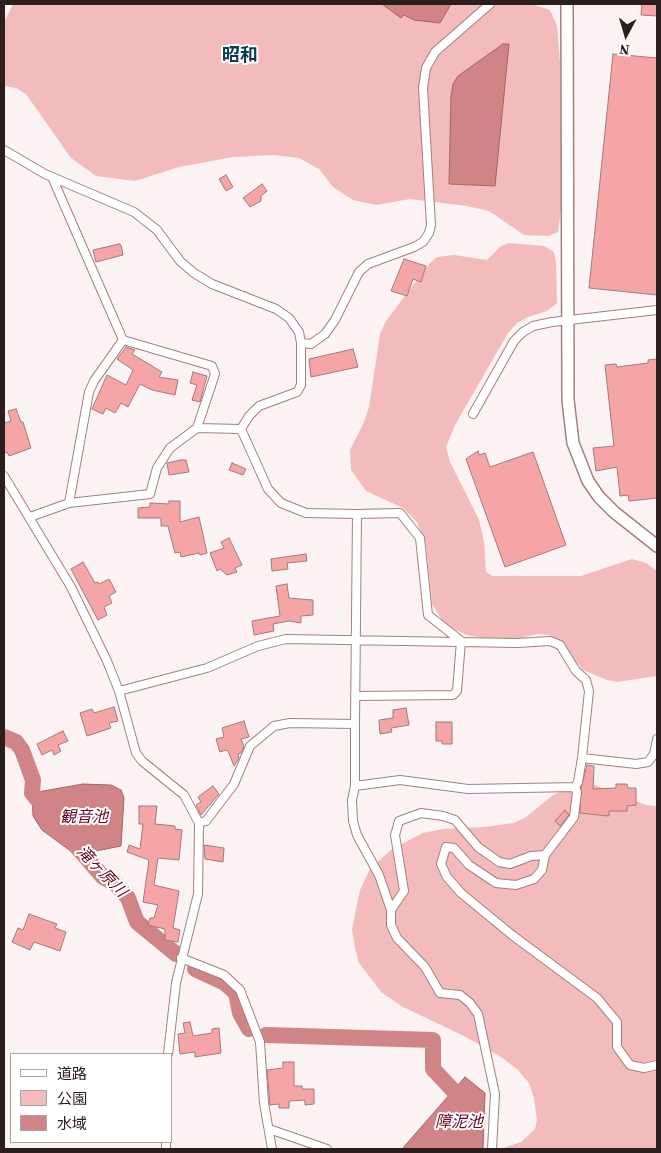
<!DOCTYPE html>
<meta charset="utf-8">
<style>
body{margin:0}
#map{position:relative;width:661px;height:1153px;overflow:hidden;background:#fbf3f3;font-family:"Source Serif 4","Noto Sans JP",serif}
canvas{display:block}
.frame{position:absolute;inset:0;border:5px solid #2d1e1e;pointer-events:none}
.legend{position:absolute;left:10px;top:1053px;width:162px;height:90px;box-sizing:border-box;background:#fff;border:1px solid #aba5a5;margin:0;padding:6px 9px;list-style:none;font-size:15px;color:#2d1e1e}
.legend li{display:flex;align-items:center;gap:10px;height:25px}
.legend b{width:25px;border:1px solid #aba5a5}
.north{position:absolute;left:601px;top:10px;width:50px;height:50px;-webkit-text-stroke:4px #fff;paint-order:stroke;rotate:186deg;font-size:14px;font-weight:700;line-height:20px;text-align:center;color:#2d1e1e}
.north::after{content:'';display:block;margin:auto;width:18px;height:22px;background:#2d1e1e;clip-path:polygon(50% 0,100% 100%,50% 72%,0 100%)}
</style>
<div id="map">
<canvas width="661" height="1153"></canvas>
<div class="frame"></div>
<ul class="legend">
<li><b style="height:6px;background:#fff"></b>道路</li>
<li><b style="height:14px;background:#f3bbbb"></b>公園</li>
<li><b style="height:14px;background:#d18486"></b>水域</li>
</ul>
<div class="north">N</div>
</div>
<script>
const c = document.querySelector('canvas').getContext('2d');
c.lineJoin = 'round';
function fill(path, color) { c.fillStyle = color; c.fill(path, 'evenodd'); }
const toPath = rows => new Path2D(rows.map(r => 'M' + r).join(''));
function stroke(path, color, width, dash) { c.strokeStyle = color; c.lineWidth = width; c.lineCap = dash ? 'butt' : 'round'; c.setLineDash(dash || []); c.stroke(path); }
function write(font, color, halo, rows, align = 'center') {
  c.font = font + ' "Source Serif 4","Noto Sans JP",serif'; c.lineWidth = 4; c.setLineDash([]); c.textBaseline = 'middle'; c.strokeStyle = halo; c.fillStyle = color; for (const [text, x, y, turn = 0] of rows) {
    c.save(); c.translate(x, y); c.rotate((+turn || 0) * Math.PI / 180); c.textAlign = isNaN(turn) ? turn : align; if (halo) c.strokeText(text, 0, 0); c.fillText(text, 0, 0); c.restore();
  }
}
fill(toPath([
 [13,4,517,4,534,5,550,10,557,26,560,62,562,201,558,232,548,236,524,235,489,211,467,206,410,199,376,205,353,200,333,187,319,169,299,158,274,155,233,157,179,167,135,181,96,176,71,158,26,94,16,88,4,86,4,22],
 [509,243,544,246,554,252,556,261,557,303,547,311,528,317,517,323,508,333,455,425,446,447,450,462,479,520,484,542,486,572,492,576,581,576,632,559,646,563,657,571,657,676,617,682,607,680,583,670,562,644,549,635,538,634,504,642,467,635,454,629,442,620,432,604,426,545,417,522,403,508,366,491,351,470,350,450,364,422,369,407,380,334,386,321,430,263,437,257,454,255,487,260,501,246],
 [575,784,592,784,646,805,657,806,657,1149,500,1149,521,1142,535,1129,537,1120,534,1098,529,1083,518,1070,501,1057,464,1036,403,1007,382,993,359,963,355,948,352,929,360,890,370,869,392,849,423,833,443,829,484,827,514,823,526,817,552,796]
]), '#f3bbbb');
const water = toPath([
 [382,4,451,4,440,23,414,20,404,15,401,18,382,4],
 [503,44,509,44,495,186,449,184,451,96,453,84,458,76,503,44],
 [83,784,111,785,121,790,124,798,121,846,86,853,83,860,42,830,33,816,32,793,83,784],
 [465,1077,485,1093,483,1149,402,1149,465,1077]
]);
fill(water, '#d18486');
stroke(water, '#a06567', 1);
stroke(toPath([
 [4,737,16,742,22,750,33,780,32,793,46,810],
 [71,840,103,877,115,883,128,898,137,922,176,954],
 [195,969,225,983,236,993,240,1013,249,1029],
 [266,1035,433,1040,433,1069,468,1106]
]), '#d18486', 16);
const building = toPath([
 [642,4,657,4,657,16,641,15,642,4],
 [613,54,657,58,657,295,589,288,613,54],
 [226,175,233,187,226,191,219,179,226,175],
 [262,184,267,191,261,196,261,201,250,207,243,198,262,184],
 [119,244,121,245,123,255,96,262,93,250,119,244],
 [404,259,426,266,421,282,413,279,407,296,391,291,404,259],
 [126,347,135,350,132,354,162,372,159,377,178,380,175,395,152,390,140,384,128,407,121,403,115,413,106,408,103,414,92,409,107,375,126,385,133,370,117,359,126,347],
 [353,349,358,367,311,377,309,359,353,349],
 [657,359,657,498,629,501,628,495,620,496,617,467,596,471,593,448,614,446,605,365,616,364,617,367,648,363,648,360,657,359],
 [193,372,207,376,200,402,192,400,197,385,190,383,193,372],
 [16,409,21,422,23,422,31,448,9,456,7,452,4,453,4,423,11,421,8,411,16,409],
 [478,451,479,455,485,453,490,467,533,452,566,545,505,567,466,459,478,451],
 [181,460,186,460,189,472,169,475,167,463,181,460],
 [232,463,246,469,243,475,229,470,232,463],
 [169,501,180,501,180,522,199,517,207,553,200,555,199,553,181,557,180,552,175,553,168,526,161,526,161,518,138,518,138,508,150,507,150,503,169,504,169,501],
 [229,538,242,565,235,568,237,572,227,575,220,569,217,571,210,553,224,548,221,542,229,538],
 [306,554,307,561,287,563,288,569,272,571,271,559,306,554],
 [83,562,95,583,98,582,99,584,109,579,116,592,109,596,112,603,104,607,107,615,98,620,71,569,83,562],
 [287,584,289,598,313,600,313,615,301,616,301,623,289,621,273,624,274,631,254,635,252,621,280,616,276,586,287,584],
 [114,707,118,721,109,723,111,728,87,736,80,713,92,709,94,713,114,707],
 [406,708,409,725,391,728,392,732,380,734,379,720,393,718,393,710,406,708],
 [244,721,249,737,241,739,244,747,241,753,238,754,239,758,234,766,228,751,226,750,220,752,216,739,224,737,222,728,244,721],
 [436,722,452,722,452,744,442,744,442,741,436,741,436,722],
 [63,731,68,741,58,745,61,751,54,755,52,750,42,755,37,744,63,731],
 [587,765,594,766,593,789,616,788,616,784,627,784,628,788,636,788,636,805,627,806,627,811,609,811,609,816,580,813,581,788,587,765],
 [213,786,219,794,201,815,196,805,201,802,198,797,213,786],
 [139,806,157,806,155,824,175,826,175,829,182,830,179,860,158,858,154,885,179,891,173,928,180,930,178,942,165,940,165,929,148,925,150,918,154,918,158,905,143,902,149,860,127,852,129,845,140,849,143,824,139,824,139,806],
 [565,810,569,815,560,826,555,821,565,810],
 [204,845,224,848,223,862,205,859,204,845],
 [29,914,57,924,55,928,66,932,60,951,34,942,30,950,12,942,18,928,23,930,29,914],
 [190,1022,193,1036,212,1033,212,1029,219,1028,221,1053,195,1057,195,1052,180,1054,178,1034,185,1033,183,1023,190,1022],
 [283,1062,294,1062,294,1086,302,1086,302,1089,314,1089,314,1104,305,1105,305,1100,289,1101,289,1108,279,1108,279,1104,270,1105,267,1070,283,1068,283,1062]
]);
fill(building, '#f5a5a6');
stroke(building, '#a07b7b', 1);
const street = toPath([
 [4,150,45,174,134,212,157,230,180,261,194,273,212,284,276,309,289,318,299,332,301,343,301,385,297,392,259,406,249,416,241,429,268,489,281,503,306,513,357,514,355,724,290,723,274,726,250,746,234,784,206,821,199,823],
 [52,177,123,340,212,366,215,374,197,428,170,448,157,468,150,494,69,503,89,392,94,381,123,340],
 [301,343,311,344,325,334,335,320,359,272,368,264,414,247,423,242,429,233,431,225,423,88,426,68,435,52,490,4],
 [473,414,514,341,523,332,533,326,552,322,657,310],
 [197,428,241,429],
 [4,476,71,587,107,661,119,691,136,753,142,761,184,795,199,823,198,894,176,983,168,1054],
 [30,517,69,503],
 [119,691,207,668,258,646,286,639,517,643,550,641,560,645,576,671,586,680,589,691,582,758,578,782,575,787,468,789,400,780,355,786],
 [355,696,453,695,457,691,461,641,428,615,420,538,400,513,357,514],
 [355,724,355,786,352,800,353,821,357,835,379,875,391,910,391,925,397,938,425,967,440,993,460,995,470,1003,478,1014,495,1094,492,1149],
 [582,758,636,764,648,762,654,754,657,739],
 [575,787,577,792,574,817,545,855,542,870,534,879,516,885,496,883,469,865,454,848,446,847,441,864,447,877,461,893,512,935,597,998,617,1022,617,1047,630,1065,644,1068,657,1065],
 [391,910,404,891,395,835,399,821,421,813,443,816,455,820,478,847,499,862,510,864,531,856,545,855],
 [181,958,224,975,240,990,260,1042,264,1103,272,1149],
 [269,1129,327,1149],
 [166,1142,166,1149]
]);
const secondary = toPath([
 [567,4,568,400,573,443,588,481,599,497,614,512,657,546]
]);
stroke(street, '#a47f7f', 10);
stroke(secondary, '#a47f7f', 14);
stroke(street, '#fff', 8);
stroke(secondary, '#fff', 11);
write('italic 16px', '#66071a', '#fff', [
 ["観音池",84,818],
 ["滝ヶ原川",101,872,46],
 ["障泥池",459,1123]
]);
write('bold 18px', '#0a3c4f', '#fff', [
 ["昭和",240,56]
]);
</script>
